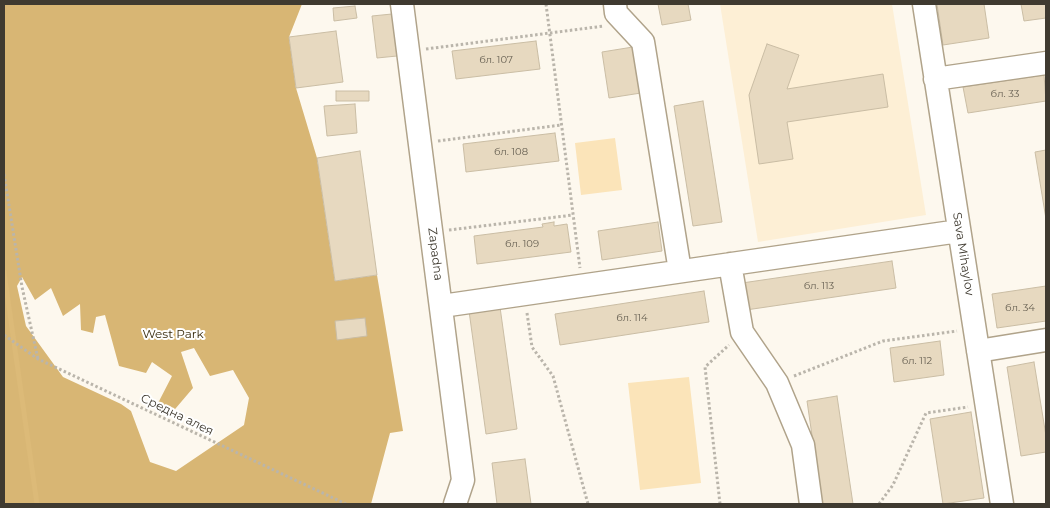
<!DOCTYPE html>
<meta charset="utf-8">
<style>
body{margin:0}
#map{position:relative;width:1050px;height:508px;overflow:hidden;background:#fdf8ee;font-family:Montserrat,sans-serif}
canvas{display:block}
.frame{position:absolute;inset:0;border:5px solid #3f3a30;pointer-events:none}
</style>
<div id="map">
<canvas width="1050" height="508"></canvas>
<div class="frame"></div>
</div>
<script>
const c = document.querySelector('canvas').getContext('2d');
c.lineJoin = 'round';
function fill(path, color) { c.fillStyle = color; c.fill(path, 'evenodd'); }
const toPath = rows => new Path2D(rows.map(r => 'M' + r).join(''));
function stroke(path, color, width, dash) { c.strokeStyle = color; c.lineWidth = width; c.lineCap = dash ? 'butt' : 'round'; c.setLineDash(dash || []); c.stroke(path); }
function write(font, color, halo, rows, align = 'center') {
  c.font = font + ' Montserrat,sans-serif'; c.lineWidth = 4; c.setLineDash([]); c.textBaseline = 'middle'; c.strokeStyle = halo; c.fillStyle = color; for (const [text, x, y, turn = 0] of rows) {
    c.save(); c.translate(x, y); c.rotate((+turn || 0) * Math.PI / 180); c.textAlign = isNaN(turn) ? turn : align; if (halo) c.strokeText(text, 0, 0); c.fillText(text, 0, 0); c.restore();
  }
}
fill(toPath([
 [720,4,892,4,926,215,758,242]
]), '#fdefd5');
fill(toPath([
 [615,138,622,190,581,195,575,143],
 [689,377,701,483,640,490,628,383]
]), '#fbe4b9');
fill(toPath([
 [4,4,302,4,289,37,296,88,317,158,335,281,377,275,403,431,390,433,371,504,4,504],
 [22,277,35,300,51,288,63,316,80,304,81,330,93,333,96,317,105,315,119,366,146,373,152,362,172,376,156,407,170,415,193,388,181,352,194,348,210,376,233,370,249,398,244,425,176,471,150,462,131,411,121,404,63,377,26,326,17,286]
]), '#d8b674');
stroke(toPath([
 [4,272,37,504]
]), '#dcba78', 5);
const building = toPath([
 [658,4,688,4,691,20,662,25,658,4],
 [937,4,984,4,989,38,943,45,937,4],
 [1021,4,1046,4,1046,18,1024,21,1021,4],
 [355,6,357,18,334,21,333,8,355,6],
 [392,14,397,56,377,58,372,16,392,14],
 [336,31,343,82,296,88,289,37,336,31],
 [536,41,540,69,456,79,452,51,536,41],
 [767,44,799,55,787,89,883,74,888,107,787,122,793,159,759,164,749,95,767,44],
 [633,47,641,93,609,98,602,52,633,47],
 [1044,75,1046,101,968,113,963,87,1044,75],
 [336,91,369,91,369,101,336,101,336,91],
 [703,101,722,222,693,226,674,106,703,101],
 [355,104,357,133,327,136,324,106,355,104],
 [555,133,559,161,466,172,463,144,555,133],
 [1046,150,1046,219,1035,152,1046,150],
 [360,151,377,275,335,281,317,158,360,151],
 [554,222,554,226,567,224,571,252,477,264,474,236,543,227,542,224,554,222],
 [658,222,662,251,602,260,598,231,658,222],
 [892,261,896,288,746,310,742,283,892,261],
 [1046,286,1046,321,997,328,992,294,1046,286],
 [704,291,709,322,560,345,555,314,704,291],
 [500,307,517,429,486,434,469,311,500,307],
 [365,318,367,336,337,340,335,321,365,318],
 [940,341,944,375,894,382,890,348,940,341],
 [1034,362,1046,436,1046,452,1021,456,1007,367,1034,362],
 [837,396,853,504,822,504,807,401,837,396],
 [971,412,984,498,943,504,930,419,971,412],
 [525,459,531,504,497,504,492,463,525,459]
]);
fill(building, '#e7d9c0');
stroke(building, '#cabda4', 1);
const minor = toPath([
 [402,4,463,480,455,504],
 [615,4,616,13,643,42,680,271],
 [924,4,1002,504],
 [935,79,1046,63],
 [730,264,742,332,777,383,803,445,811,504],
 [442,306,959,231],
 [978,351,1046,340]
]);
stroke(minor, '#b0a38a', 25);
stroke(toPath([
 [546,4,580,268],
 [426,49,604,26],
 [438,141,561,125],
 [4,174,22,287,38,359],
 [449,230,573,215],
 [527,313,532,347,553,376,588,504],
 [4,335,38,359,346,504],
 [794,376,883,341,957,331],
 [720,504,705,367,729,345],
 [879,504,893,485,926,413,968,407]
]), '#bab5ab', 3, [2.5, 2.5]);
stroke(minor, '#fff', 22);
write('10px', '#696254', null, [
 ["бл. 107",496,60],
 ["бл. 33",1005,94],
 ["бл. 108",511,152],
 ["бл. 109",522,244],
 ["бл. 113",819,286],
 ["бл. 34",1020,308],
 ["бл. 114",632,318],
 ["бл. 112",917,361]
]);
write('12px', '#3f3a30', '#fff', [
 ["Zapadna",435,254,83],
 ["Sava Mihaylov",963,254,81],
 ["Средна алея",177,415,26]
]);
write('12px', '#382a0c', '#fff', [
 ["West Park",173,334]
]);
</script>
